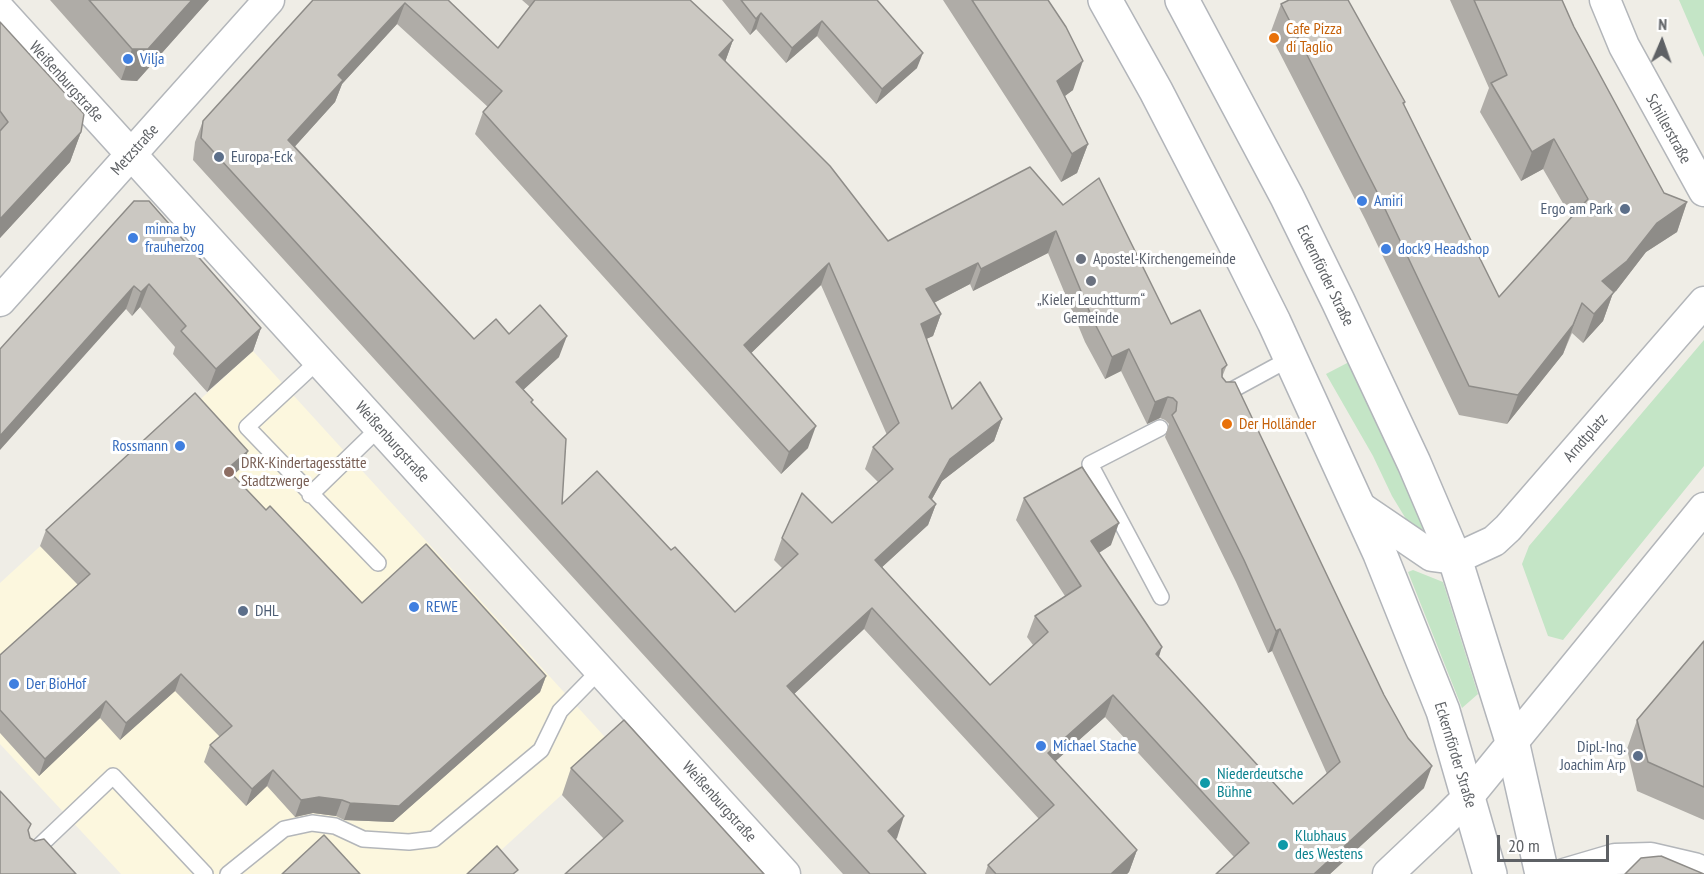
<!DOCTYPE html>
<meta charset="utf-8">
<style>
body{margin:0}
#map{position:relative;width:1704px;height:874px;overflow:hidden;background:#efede6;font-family:"PT Sans Narrow",sans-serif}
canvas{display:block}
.north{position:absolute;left:1632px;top:12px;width:60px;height:60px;-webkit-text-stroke:4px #fff;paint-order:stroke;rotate:2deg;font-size:16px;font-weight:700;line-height:24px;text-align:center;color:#5e6165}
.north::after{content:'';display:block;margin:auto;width:21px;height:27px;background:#5e6165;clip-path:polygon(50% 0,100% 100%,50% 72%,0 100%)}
.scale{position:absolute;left:1497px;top:835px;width:112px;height:27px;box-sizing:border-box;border:3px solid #5e6165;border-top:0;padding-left:8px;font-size:18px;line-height:21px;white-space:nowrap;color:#5e6165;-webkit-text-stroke:4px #fff;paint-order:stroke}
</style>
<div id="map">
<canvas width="1704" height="874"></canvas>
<div class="north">N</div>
<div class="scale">20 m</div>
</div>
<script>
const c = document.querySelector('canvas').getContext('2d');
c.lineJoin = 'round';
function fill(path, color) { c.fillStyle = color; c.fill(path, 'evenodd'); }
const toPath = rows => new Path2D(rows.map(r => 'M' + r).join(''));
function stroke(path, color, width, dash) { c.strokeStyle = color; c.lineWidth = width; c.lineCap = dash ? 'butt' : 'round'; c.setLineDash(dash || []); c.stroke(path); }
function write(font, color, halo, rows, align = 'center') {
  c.font = font + ' "PT Sans Narrow",sans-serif'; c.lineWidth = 6; c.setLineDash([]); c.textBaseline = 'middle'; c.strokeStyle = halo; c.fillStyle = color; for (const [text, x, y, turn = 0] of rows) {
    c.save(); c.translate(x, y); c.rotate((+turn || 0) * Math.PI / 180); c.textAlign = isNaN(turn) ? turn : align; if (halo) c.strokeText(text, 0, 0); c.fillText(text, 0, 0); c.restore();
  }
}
fill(toPath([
 [253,351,614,747,475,874,121,874,0,744,0,583]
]), '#fcf7de');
fill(toPath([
 [1679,0,1704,0,1704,57,1701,51],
 [1704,340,1704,466,1563,640,1548,636,1522,564,1529,546],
 [1351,361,1428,527,1420,531,1406,519,1392,496,1373,456,1326,374],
 [1413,570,1443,582,1478,694,1462,708,1408,572]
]), '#c4e5c6');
const lane = toPath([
 [318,361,247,427,378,563],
 [1223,395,1291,358],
 [1160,428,1090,464,1161,597],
 [310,495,379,428],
 [32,853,113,776,205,874],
 [228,874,284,829,312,823,335,826,363,839,409,842,434,839,541,750,560,711,600,670]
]);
const street = toPath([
 [1605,0,1624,46,1704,191],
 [0,10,785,874],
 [0,301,269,0],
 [1357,505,1432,556,1455,559,1494,541,1508,528,1704,302],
 [1388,874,1442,823,1468,797,1704,508],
 [1564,874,1615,859,1651,858,1694,868,1704,872]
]);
const secondary = toPath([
 [1105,0,1156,91,1233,240,1274,322,1380,554,1443,711,1490,874],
 [1182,0,1287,197,1338,301,1414,463,1455,559,1512,741,1542,874]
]);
stroke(lane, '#b3b6ba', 18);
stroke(street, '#b3b6ba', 33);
stroke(secondary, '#b2b5ba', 36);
stroke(lane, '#fff', 15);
stroke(street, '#fff', 30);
stroke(secondary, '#fff', 33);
fill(toPath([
 [50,0,209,0,137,81,121,80],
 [313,0,448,0,498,48,530,7,522,0,690,0,733,40,725,62,888,241,1063,205,1171,324,1227,365,1222,377,1424,788,1330,874,1216,874,1234,857,1105,717,1055,761,1137,850,1129,872,1127,874,985,874,988,865,1039,819,864,629,794,694,897,838,895,839,926,874,843,874,193,160,195,142,203,121],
 [397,24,488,107,483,112,475,134,781,474,808,448,751,353,821,285,887,435,873,447,865,469,878,482,832,523,782,538,774,560,783,569,735,612,671,550,562,504,532,403,523,390,559,357,509,334,474,339,295,146,335,102,342,84],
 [1048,253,1085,342,1105,379,1121,371,1147,424,1160,418,1165,420,1169,424,1165,437,1236,582,1268,653,1272,651,1327,774,1293,804,1159,658,1099,553,1111,545,1024,498,1016,520,1065,596,1035,616,1027,637,1033,645,990,685,882,567,928,525,936,504,932,499,942,481,994,441,1002,419,952,409,926,339,933,336,941,314,934,303,970,284,973,291],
 [722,0,877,0,917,68,876,104,817,36,786,63,756,29,750,35],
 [943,0,1048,0,1073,90,1065,96,1088,144,1077,173,1061,182],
 [1450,0,1562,0,1574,27,1664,193,1687,202,1677,232,1646,252,1616,291,1613,293,1603,321,1583,343,1572,333,1563,354,1507,424,1459,415,1365,219,1270,34,1281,4,1405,102,1404,105,1499,297,1571,217,1543,169,1521,181,1480,112,1489,88],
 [0,22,81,132,70,162,0,238],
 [134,201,261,328,253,351,207,392,173,354,175,347,140,307,132,316,126,309],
 [242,467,233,475,266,510,362,603,546,676,540,692,393,822,344,820,336,816,313,813,295,817,267,786,246,806,204,762,210,745,220,737,175,691,120,740,100,718,39,776,0,733,0,655,78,585,40,546,46,530],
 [1704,641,1704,820,1637,791,1627,749,1637,720],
 [571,768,764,874,604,839,562,795]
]), '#afaca7');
fill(toPath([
 [192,0,209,0,137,81,121,80,132,49],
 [405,3,397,24,342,84,335,102,281,162,288,140,338,75],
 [761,13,756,29,750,35,756,19],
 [822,21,817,36,786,63,792,48],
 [733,40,725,62,719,55],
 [923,53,917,68,876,104,882,89],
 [1083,61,1073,90,1047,109,1057,81],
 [81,132,70,162,0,238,0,219],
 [1554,139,1543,169,1521,181,1532,152],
 [1088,144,1077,173,1061,182,1072,154],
 [1687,202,1677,232,1646,252,1616,291,1613,293,1603,321,1583,343,1594,314,1602,281,1657,223],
 [1056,231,1048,253,973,291,981,269],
 [829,263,821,285,737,367,744,345],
 [978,263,970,284,918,311,926,289],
 [149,284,140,307,132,316,141,292],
 [134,286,126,309,0,450,0,436],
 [1582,303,1563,354,1507,424,1518,395],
 [941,314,933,336,913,345,921,324],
 [261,328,253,351,207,392,216,369],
 [567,336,559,357,508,404,516,382],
 [1129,349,1121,371,1105,379,1112,357],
 [1168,397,1160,418,1147,424,1155,402],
 [1002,419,994,441,942,481,922,517,936,504,928,525,867,581,875,560,950,459],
 [816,426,808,448,781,474,789,452],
 [248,451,242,467,221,486,227,469],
 [1119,523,1111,545,1083,563,1091,541],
 [872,608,864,629,779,708,787,686],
 [1280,629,1272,651,1268,653,1276,631],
 [1162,647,1155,669,1156,654],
 [181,674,175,691,120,740,126,723],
 [546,676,540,692,393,822,344,820,350,803],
 [1113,695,1105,717,1040,775,1048,753],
 [106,701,100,718,39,776,45,759],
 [1432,766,1424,788,1330,874,1314,874],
 [273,770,267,786,246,806,252,789],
 [319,797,342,800,336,816,313,813,295,817,301,800],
 [904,816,897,838,880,853,888,831],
 [1137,850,1129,872,1127,874,1111,874]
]), '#8e8c88');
const building = toPath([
 [89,0,192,0,148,49,132,49,89,0],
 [313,0,448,0,498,48,535,0,690,0,733,40,719,55,830,166,888,241,1030,167,1063,205,1099,178,1171,324,1200,310,1227,365,1222,369,1222,377,1226,382,1235,382,1384,695,1408,738,1432,766,1314,874,1216,874,1249,843,1113,695,1048,753,1137,850,1111,874,996,874,988,865,1054,805,872,608,787,686,904,816,888,831,926,874,870,874,201,138,203,121,313,0],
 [405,3,502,91,483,112,789,452,816,426,744,345,829,263,899,423,873,447,893,469,832,523,802,493,782,538,798,554,735,612,675,547,671,550,597,471,562,504,566,439,531,402,533,400,516,382,567,336,540,305,509,334,496,319,474,339,288,140,343,80,338,75,405,3],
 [1056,231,1093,320,1112,357,1129,349,1155,402,1168,397,1173,398,1177,402,1176,411,1172,415,1244,560,1276,631,1280,629,1340,762,1293,804,1156,654,1162,647,1091,541,1119,523,1082,467,1024,498,1081,586,1035,616,1048,632,990,685,875,560,936,504,929,497,950,459,1002,419,980,382,952,409,921,324,941,314,926,289,978,263,981,269,1056,231],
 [741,0,877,0,923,53,882,89,822,21,792,48,761,13,756,19,741,0],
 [972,0,1048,0,1066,27,1083,61,1057,81,1088,144,1072,154,972,0],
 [1289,0,1348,0,1405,102,1403,103,1499,297,1588,199,1554,139,1532,152,1491,83,1507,75,1474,0,1562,0,1574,27,1664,193,1687,202,1657,223,1627,261,1602,281,1614,292,1594,314,1582,303,1573,325,1518,395,1469,386,1376,190,1281,4,1289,0],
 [0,22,84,114,81,132,0,219,0,131,8,122,0,111,0,22],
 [134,201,149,201,261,328,216,369,181,331,186,326,149,284,141,292,134,286,0,436,0,349,134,201],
 [195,393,248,451,227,469,266,510,270,506,362,603,426,544,546,676,399,806,350,803,342,800,319,797,301,800,273,770,252,789,210,745,232,726,181,674,126,723,106,701,45,759,0,710,0,655,90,574,46,530,195,393],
 [1704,641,1704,787,1648,762,1637,720,1704,641],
 [624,720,764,874,565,874,623,821,571,768,624,720],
 [0,791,31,824,28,830,30,838,35,841,44,839,76,874,0,874,0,791],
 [324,835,360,874,282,874,324,835],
 [497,846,518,870,513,874,467,874,497,846],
 [1661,856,1704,874,1625,874,1641,858,1661,856]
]);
fill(building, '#cbc8c2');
stroke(building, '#8e8c88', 1.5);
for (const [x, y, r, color] of [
 [1274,38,6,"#e8710a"],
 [128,59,6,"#3f7fe0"],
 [219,157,6,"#5c6f8a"],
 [1362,201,6,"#3f7fe0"],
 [1625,209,6,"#5c6f8a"],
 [133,238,6,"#3f7fe0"],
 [1386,249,6,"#3f7fe0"],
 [1081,259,6,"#6b7280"],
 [1091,281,6,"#6b7280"],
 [1227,424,6,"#e8710a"],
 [180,446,6,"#3f7fe0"],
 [229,472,6,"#8d6e63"],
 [414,607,6,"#3f7fe0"],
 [243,611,6,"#5c6f8a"],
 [14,684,6,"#3f7fe0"],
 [1041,746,6,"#3f7fe0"],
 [1638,756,6,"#5c6f8a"],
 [1205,783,6,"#0f9aa8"],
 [1283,845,6,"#0f9aa8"]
]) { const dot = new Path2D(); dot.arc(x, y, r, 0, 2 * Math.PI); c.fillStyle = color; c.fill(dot); stroke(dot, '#fff', 2); }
write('16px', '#c56008', '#fff', [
 ["Cafe Pizza",1286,29],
 ["di Taglio",1286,47],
 ["Der Holländer",1239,424]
], 'left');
write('16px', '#366cbe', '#fff', [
 ["Vilja",140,59],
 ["Amiri",1374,201],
 ["minna by",145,229],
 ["frauherzog",145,247],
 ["dock9 Headshop",1398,249],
 ["Rossmann",168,446,"right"],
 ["REWE",426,607],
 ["Der BioHof",26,684],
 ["Michael Stache",1053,746]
], 'left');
write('16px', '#5e6165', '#fff', [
 ["Weißenburgstraße",66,82,48],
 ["Schillerstraße",1668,129,61],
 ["Metzstraße",135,150,-48],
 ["Eckernförder Straße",1325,276,64],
 ["Arndtplatz",1586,438,-49],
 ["Weißenburgstraße",392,442,48],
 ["Eckernförder Straße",1455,755,73],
 ["Weißenburgstraße",719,802,48]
]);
write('16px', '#4e5e75', '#fff', [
 ["Europa-Eck",231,157],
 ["Ergo am Park",1613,209,"right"],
 ["DHL",255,611],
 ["Dipl.-Ing.",1626,747,"right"],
 ["Joachim Arp",1626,765,"right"]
], 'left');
write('16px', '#5b616d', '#fff', [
 ["Apostel-Kirchengemeinde",1093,259],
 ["„Kieler Leuchtturm“",1091,300,"center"],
 ["Gemeinde",1091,318,"center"]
], 'left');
write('16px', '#785e54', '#fff', [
 ["DRK-Kindertagesstätte",241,463],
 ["Stadtzwerge",241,481]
], 'left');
write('16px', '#0d838f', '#fff', [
 ["Niederdeutsche",1217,774],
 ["Bühne",1217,792],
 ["Klubhaus",1295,836],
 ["des Westens",1295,854]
], 'left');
</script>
